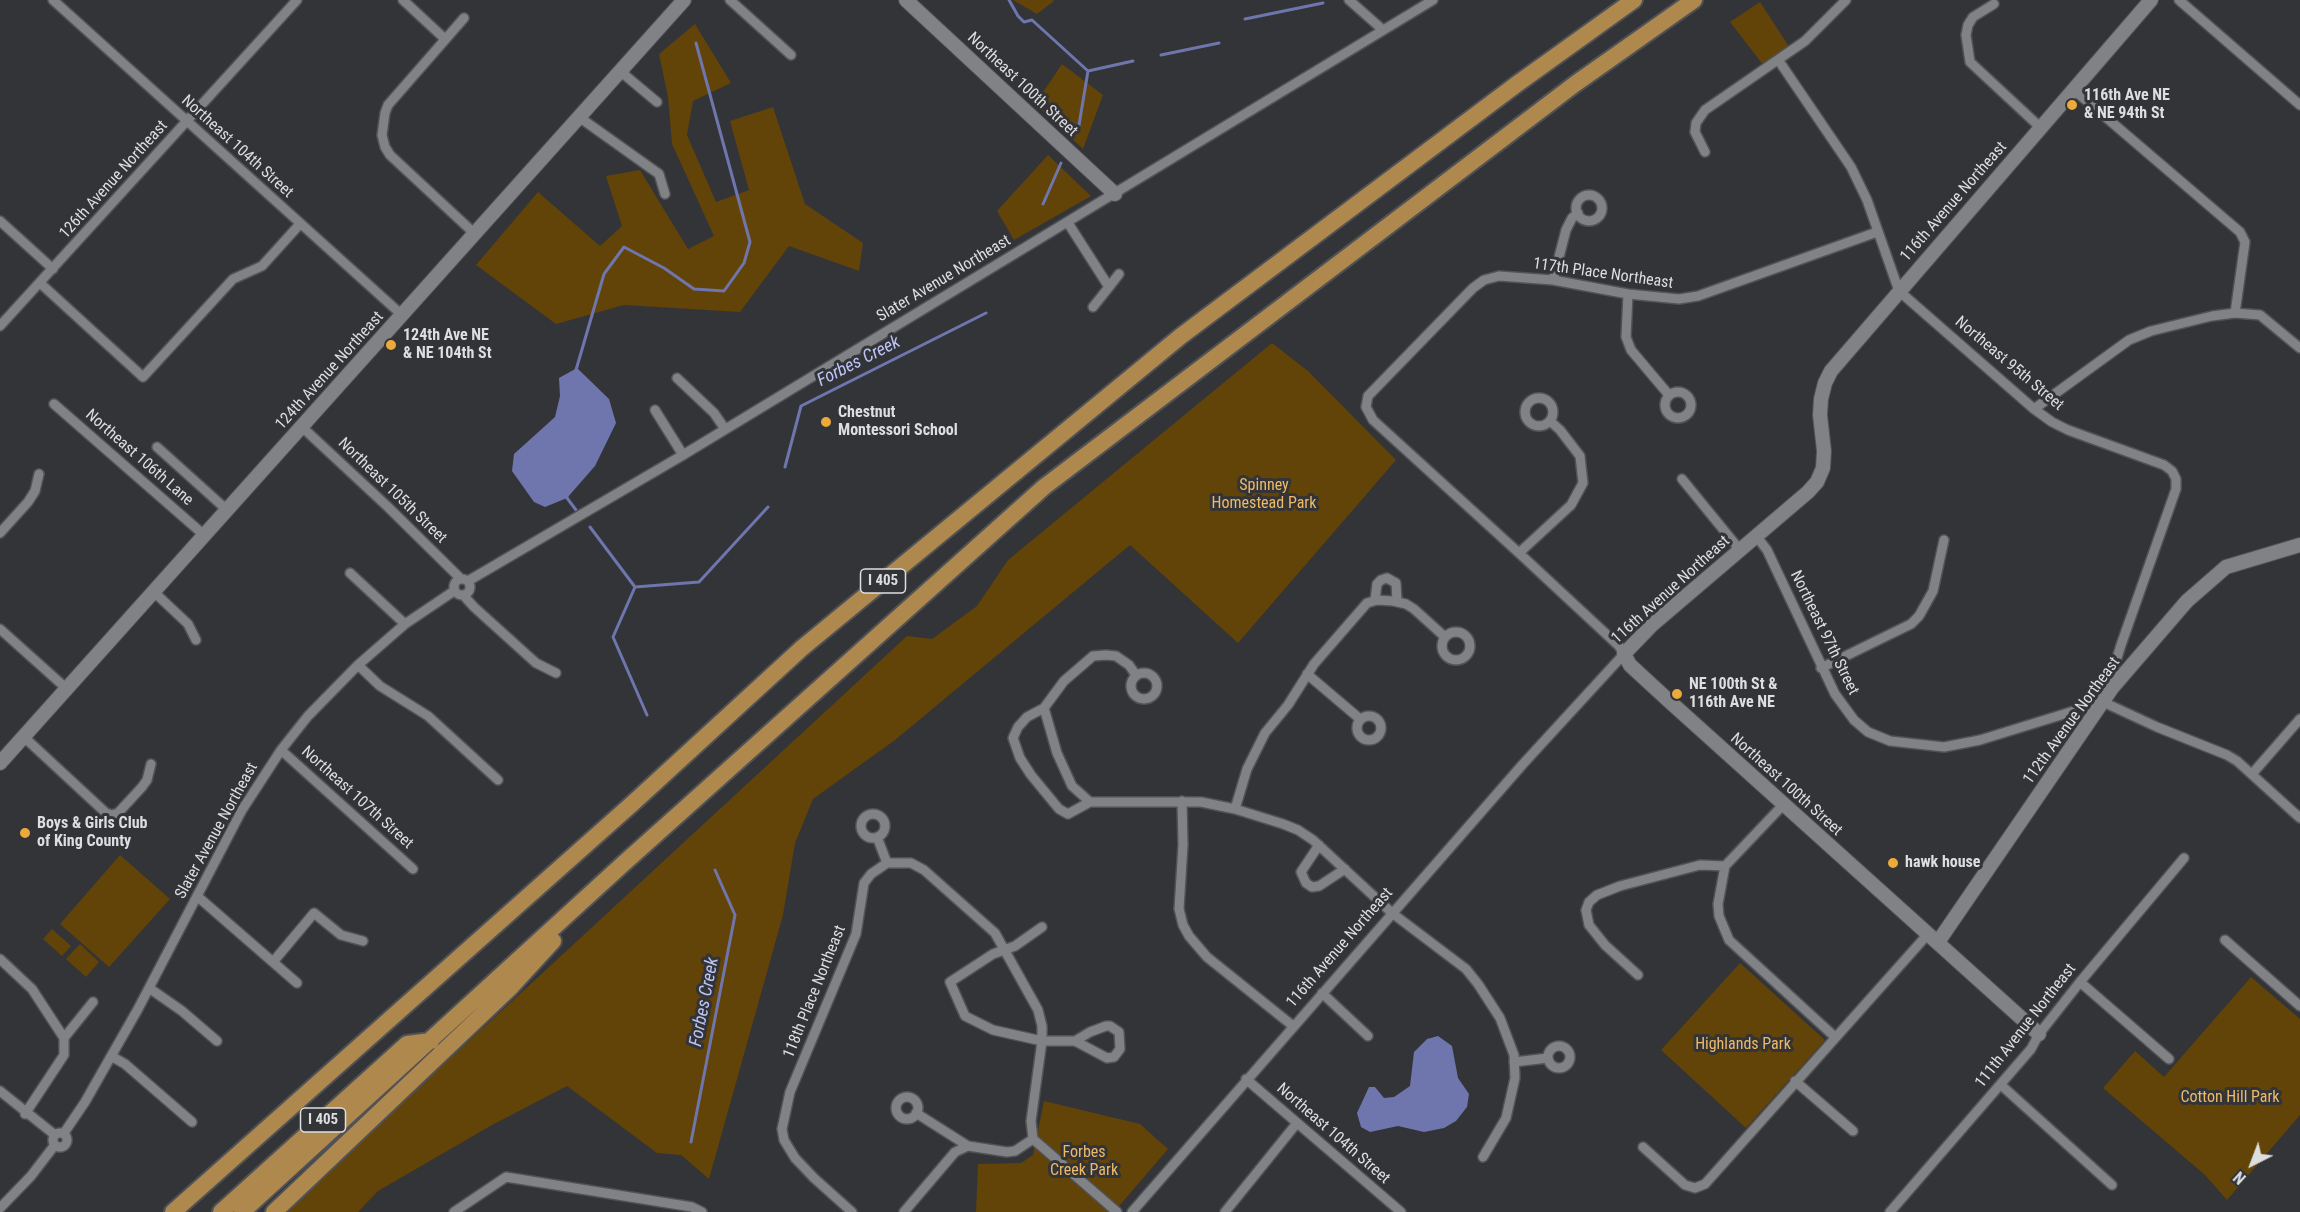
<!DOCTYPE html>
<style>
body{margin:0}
#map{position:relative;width:2300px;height:1212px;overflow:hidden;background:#333438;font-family:"Roboto Condensed",sans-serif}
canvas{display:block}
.north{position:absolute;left:2222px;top:1134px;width:60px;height:60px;-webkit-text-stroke:4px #333438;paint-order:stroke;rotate:222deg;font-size:16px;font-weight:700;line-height:24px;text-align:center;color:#dddee0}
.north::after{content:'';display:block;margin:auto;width:21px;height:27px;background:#dddee0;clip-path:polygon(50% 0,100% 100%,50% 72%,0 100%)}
</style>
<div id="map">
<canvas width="2300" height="1212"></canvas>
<div class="north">N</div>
</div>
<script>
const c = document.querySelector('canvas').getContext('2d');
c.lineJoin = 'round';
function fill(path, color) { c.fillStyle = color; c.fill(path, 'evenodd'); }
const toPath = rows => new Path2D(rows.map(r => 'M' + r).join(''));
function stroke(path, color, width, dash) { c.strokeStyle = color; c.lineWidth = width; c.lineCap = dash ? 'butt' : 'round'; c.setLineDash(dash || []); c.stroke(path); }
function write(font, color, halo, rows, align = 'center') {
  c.font = font + ' "Roboto Condensed",sans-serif'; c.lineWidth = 6; c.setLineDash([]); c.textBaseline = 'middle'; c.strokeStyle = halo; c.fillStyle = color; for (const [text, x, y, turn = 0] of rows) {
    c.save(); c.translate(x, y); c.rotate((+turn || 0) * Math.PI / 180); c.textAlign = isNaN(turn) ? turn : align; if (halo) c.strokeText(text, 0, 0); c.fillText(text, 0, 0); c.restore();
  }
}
fill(toPath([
 [1013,0,1053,0,1054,1,1037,14],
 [1760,2,1790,48,1764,66,1730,22],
 [695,24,731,83,693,101,687,135,716,202,749,190,730,121,773,107,805,204,863,243,859,271,789,246,740,312,624,305,556,324,476,265,538,192,600,246,622,226,606,176,640,170,688,249,714,236,672,144,668,97,659,54],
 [1062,64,1103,95,1083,149,1035,104],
 [1048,155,1091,196,1014,240,997,211],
 [1272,343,1308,371,1396,460,1238,643,1130,545,895,740,813,799,795,843,783,915,709,1179,681,1155,657,1153,567,1086,492,1125,378,1191,358,1212,284,1212,907,636,932,639,977,606,1008,560],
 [120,855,170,899,109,967,60,924],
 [52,929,71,946,62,956,43,939],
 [80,944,99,962,86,977,66,959],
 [1740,963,1825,1040,1746,1128,1661,1050],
 [2251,977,2300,1019,2300,1115,2227,1200,2205,1175,2103,1088,2135,1051,2164,1077],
 [1044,1101,1140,1124,1168,1149,1114,1212,976,1212,978,1164,1021,1163,1033,1155]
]), '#624308');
fill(toPath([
 [577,368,609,399,616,423,595,466,567,498,545,507,534,502,512,471,514,454,555,417,560,396,559,378],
 [1438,1036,1452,1046,1458,1078,1469,1094,1467,1107,1456,1121,1444,1128,1424,1132,1398,1126,1370,1132,1361,1127,1357,1113,1369,1087,1375,1087,1384,1098,1394,1097,1410,1086,1414,1052,1427,1039]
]), '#6f76ae');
stroke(toPath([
 [1009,0,1018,16,1024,22,1032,20,1088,71],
 [1245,19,1323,3],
 [1161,55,1219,43],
 [1078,131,1088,71,1133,61],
 [1043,204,1061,163],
 [576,370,604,274,624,247,664,268,694,289,724,291,744,263,750,242,696,43],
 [785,467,801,406,986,313],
 [567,493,567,498,576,510],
 [590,527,635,587],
 [647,715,613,637,635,587,699,582,768,507],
 [691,1142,735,915,715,870]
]), '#6f76ae', 3);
const street = toPath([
 [53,0,402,315],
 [403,0,445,39],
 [730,0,791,55],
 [1349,0,1383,30],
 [2179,0,2300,105],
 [1994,4,1973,17,1968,25,1966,35,1970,62,2041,128],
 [464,18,388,105,385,113,382,135,385,147,390,155,475,234],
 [1779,61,1851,167,1867,200,1899,291,2034,409,2052,422,2068,430,2164,465,2172,471,2176,479,2176,489,2121,645,2112,674,2112,688],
 [620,71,657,102],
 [2074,90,2240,232,2245,242,2235,313],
 [579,117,659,174,665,194],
 [1705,152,1695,132,1696,123,1705,110,1805,41,1846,0],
 '1576 208a13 13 0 1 1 26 0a13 13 0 1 1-26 0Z',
 [0,221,53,269],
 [1068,223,1109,287,1093,307],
 [1553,280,1566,230,1572,218,1578,213],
 [40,283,143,377,233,279,262,266,300,224],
 [1109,287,1119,274],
 [1628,294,1626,337,1631,350,1669,395],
 [0,326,297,0],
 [677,378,714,413,725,429],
 '1665 405a13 13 0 1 1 26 0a13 13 0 1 1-26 0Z',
 '1525 412a14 14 0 1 1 28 0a14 14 0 1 1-28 0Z',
 [54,404,204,535],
 [2034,409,2129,340,2151,331,2212,316,2235,313,2260,315,2300,348],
 [655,410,683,455],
 [302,427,388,507,460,578],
 [157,447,227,510],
 [1682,479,1740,550],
 [0,533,28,502,35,491,39,474],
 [1757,537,1767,550,1835,694,1854,720,1868,732,1890,741,1944,747,1980,740,2103,702,2157,727,2227,755,2237,761,2300,818],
 [1519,553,1571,505,1583,483,1580,456,1560,430,1550,421],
 [350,573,405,624],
 '454 587a8 8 0 1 1 16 0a8 8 0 1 1-16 0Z',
 [468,581,683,455,1433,0],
 [154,592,188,624,196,640],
 [464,596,474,607,536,663,556,673],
 [1375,600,1377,584,1381,580,1387,578,1396,583,1397,601],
 [0,629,67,689],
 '1442 646a14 14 0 1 1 28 0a14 14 0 1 1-28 0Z',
 [358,665,380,686,428,716,498,780],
 [1821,668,1911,624,1919,616,1933,591,1944,540],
 '1131 686a13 13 0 1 1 26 0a13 13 0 1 1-26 0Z',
 [1307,674,1360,719],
 [1136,675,1129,665,1116,656,1106,655,1093,656,1064,681,1044,708,1027,717,1018,727,1013,738,1020,758,1031,775,1059,809,1068,814,1090,802,1201,802,1235,809,1283,824,1298,830,1313,840,1392,913,1466,969,1478,984,1500,1018,1514,1055,1515,1078,1506,1118,1483,1157],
 [1044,708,1057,753,1072,786,1090,802],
 '1357 728a12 12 0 1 1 24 0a12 12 0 1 1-24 0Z',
 [24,737,106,813,112,815,118,813,142,787,147,780,151,764],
 [281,750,413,869],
 [2252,774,2300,719],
 [1182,801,1183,845,1179,909,1183,925,1189,936,1207,957,1293,1026],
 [1235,809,1247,769,1265,733,1288,705,1314,664,1367,603,1377,600,1393,601,1406,604,1414,609,1445,637],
 '861 826a12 12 0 1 1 24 0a12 12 0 1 1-24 0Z',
 [877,837,887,863,911,863,924,870,995,933,1038,1010,1042,1026,1042,1041,1031,1121,1033,1139],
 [1319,845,1301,872,1306,883,1312,887,1319,886,1345,869],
 [1725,866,1718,904,1719,916,1729,940,1835,1037],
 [1725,866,1783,805],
 [197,896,297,983],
 [1042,927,1015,946,993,954,950,982,965,1016,993,1030,1042,1041,1075,1041,1107,1058,1114,1057,1120,1049,1119,1032,1110,1026,1106,1026,1090,1032,1075,1041],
 [2225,940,2300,1006],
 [0,959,32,989,64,1038],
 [273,962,314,913,341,935,363,941],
 [1638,975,1605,945,1589,925,1586,910,1589,902,1597,895,1620,886,1700,865,1725,866],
 [2080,982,2169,1059],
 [149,988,182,1011,217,1041],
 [1322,993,1368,1036],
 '1548 1057a11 11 0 1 1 22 0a11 11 0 1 1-22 0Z',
 [111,1056,125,1064,192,1122],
 [1514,1062,1548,1058],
 [1246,1079,1401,1212],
 [1795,1081,1853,1131],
 [2001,1085,2112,1185],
 [0,1091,55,1135],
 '896 1108a11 11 0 1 1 22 0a11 11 0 1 1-22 0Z',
 [916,1113,968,1146],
 [25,1114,64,1055,64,1038,93,1002],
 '53 1140a7 7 0 1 1 14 0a7 7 0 1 1-14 0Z',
 [64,1133,85,1102,138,1009,242,810,281,750,308,716,358,665,405,624,454,591],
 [1033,1139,1117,1212],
 [1643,1147,1685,1185,1695,1188,1705,1184,1928,934],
 [0,1208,31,1176,54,1146],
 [454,1212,506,1177,692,1207,702,1212],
 [852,1212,814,1178,795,1158,784,1140,782,1129,790,1092,856,934,864,883,871,874,887,863],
 [904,1212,955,1152,968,1146,1007,1152,1015,1151,1033,1139],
 [1132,1212,1523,764,1624,654,1619,646,1519,553,1373,420,1366,407,1368,396,1473,288,1484,280,1499,276,1553,280,1628,294,1679,299,1698,296,1877,232],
 [1225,1212,1297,1123],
 [1890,1212,2031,1049,2039,1034,2080,982,2184,858]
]);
const secondary = toPath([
 [906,0,1115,194],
 [0,763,684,0],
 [1938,942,2112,688,2187,601,2226,567,2300,545],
 [2039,1034,1668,700,1630,665,1624,654,1652,625,1808,492,1817,482,1823,468,1824,451,1820,415,1821,399,1825,383,1831,371,2151,0]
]);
const highway = toPath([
 [173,1212,633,803,802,648,1181,336,1517,84,1634,0],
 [221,1212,407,1044,431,1041],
 [242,1212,623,864,1044,487,1575,84,1694,0],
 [274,1212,509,989,553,941]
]);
stroke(street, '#515255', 12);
stroke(secondary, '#515255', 16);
stroke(highway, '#515255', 20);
stroke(street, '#818286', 9);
stroke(secondary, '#818286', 14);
stroke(highway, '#af884d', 16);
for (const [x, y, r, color] of [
 [2072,105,6,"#ebaa39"],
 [391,345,6,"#ebaa39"],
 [826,422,6,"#ebaa39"],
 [1677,694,6,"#ebaa39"],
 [25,833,6,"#ebaa39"],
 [1893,863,6,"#ebaa39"]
]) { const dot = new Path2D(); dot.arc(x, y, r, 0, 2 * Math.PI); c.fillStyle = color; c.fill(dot); stroke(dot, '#333438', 2); }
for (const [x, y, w] of [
 [883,581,45],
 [323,1120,45]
]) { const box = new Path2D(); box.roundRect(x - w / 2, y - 12, w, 24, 4.5); c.fillStyle = '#333438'; c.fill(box); stroke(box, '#dddee0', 1.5); }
write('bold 15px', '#dddee0', null, [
 ["I 405",883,581],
 ["I 405",323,1120]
]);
write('16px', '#dddee0', '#333438', [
 ["Northeast 100th Street",1022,85,43],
 ["Northeast 104th Street",237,147,42],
 ["126th Avenue Northeast",114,180,-48],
 ["116th Avenue Northeast",1954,202,-49],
 ["117th Place Northeast",1603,274,8],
 ["Slater Avenue Northeast",944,279,-31],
 ["Northeast 95th Street",2009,364,40],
 ["124th Avenue Northeast",330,371,-48],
 ["Northeast 106th Lane",139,458,41],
 ["Northeast 105th Street",392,491,44],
 ["116th Avenue Northeast",1671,590,-42],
 ["Northeast 97th Street",1824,633,64],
 ["112th Avenue Northeast",2072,721,-54],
 ["Northeast 100th Street",1786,785,42],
 ["Northeast 107th Street",357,798,42],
 ["Slater Avenue Northeast",217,831,-61],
 ["116th Avenue Northeast",1340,948,-49],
 ["118th Place Northeast",815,992,-68],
 ["111th Avenue Northeast",2026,1026,-52],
 ["Northeast 104th Street",1333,1134,41]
]);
write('bold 16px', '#dddee0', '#333438', [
 ["116th Ave NE",2084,96],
 ["& NE 94th St",2084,114],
 ["124th Ave NE",403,336],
 ["& NE 104th St",403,354],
 ["Chestnut",838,413],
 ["Montessori School",838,431],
 ["NE 100th St &",1689,685],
 ["116th Ave NE",1689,703],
 ["Boys & Girls Club",37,824],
 ["of King County",37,842],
 ["hawk house",1905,863]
], 'left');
write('16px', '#eeba68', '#333438', [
 ["Spinney",1264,486],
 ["Homestead Park",1264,504],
 ["Highlands Park",1743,1045],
 ["Cotton Hill Park",2230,1098],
 ["Forbes",1084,1153],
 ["Creek Park",1084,1171]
]);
write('italic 18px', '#bdc5f6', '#333438', [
 ["Forbes Creek",859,362,-27],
 ["Forbes Creek",705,1002,-79]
]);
</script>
